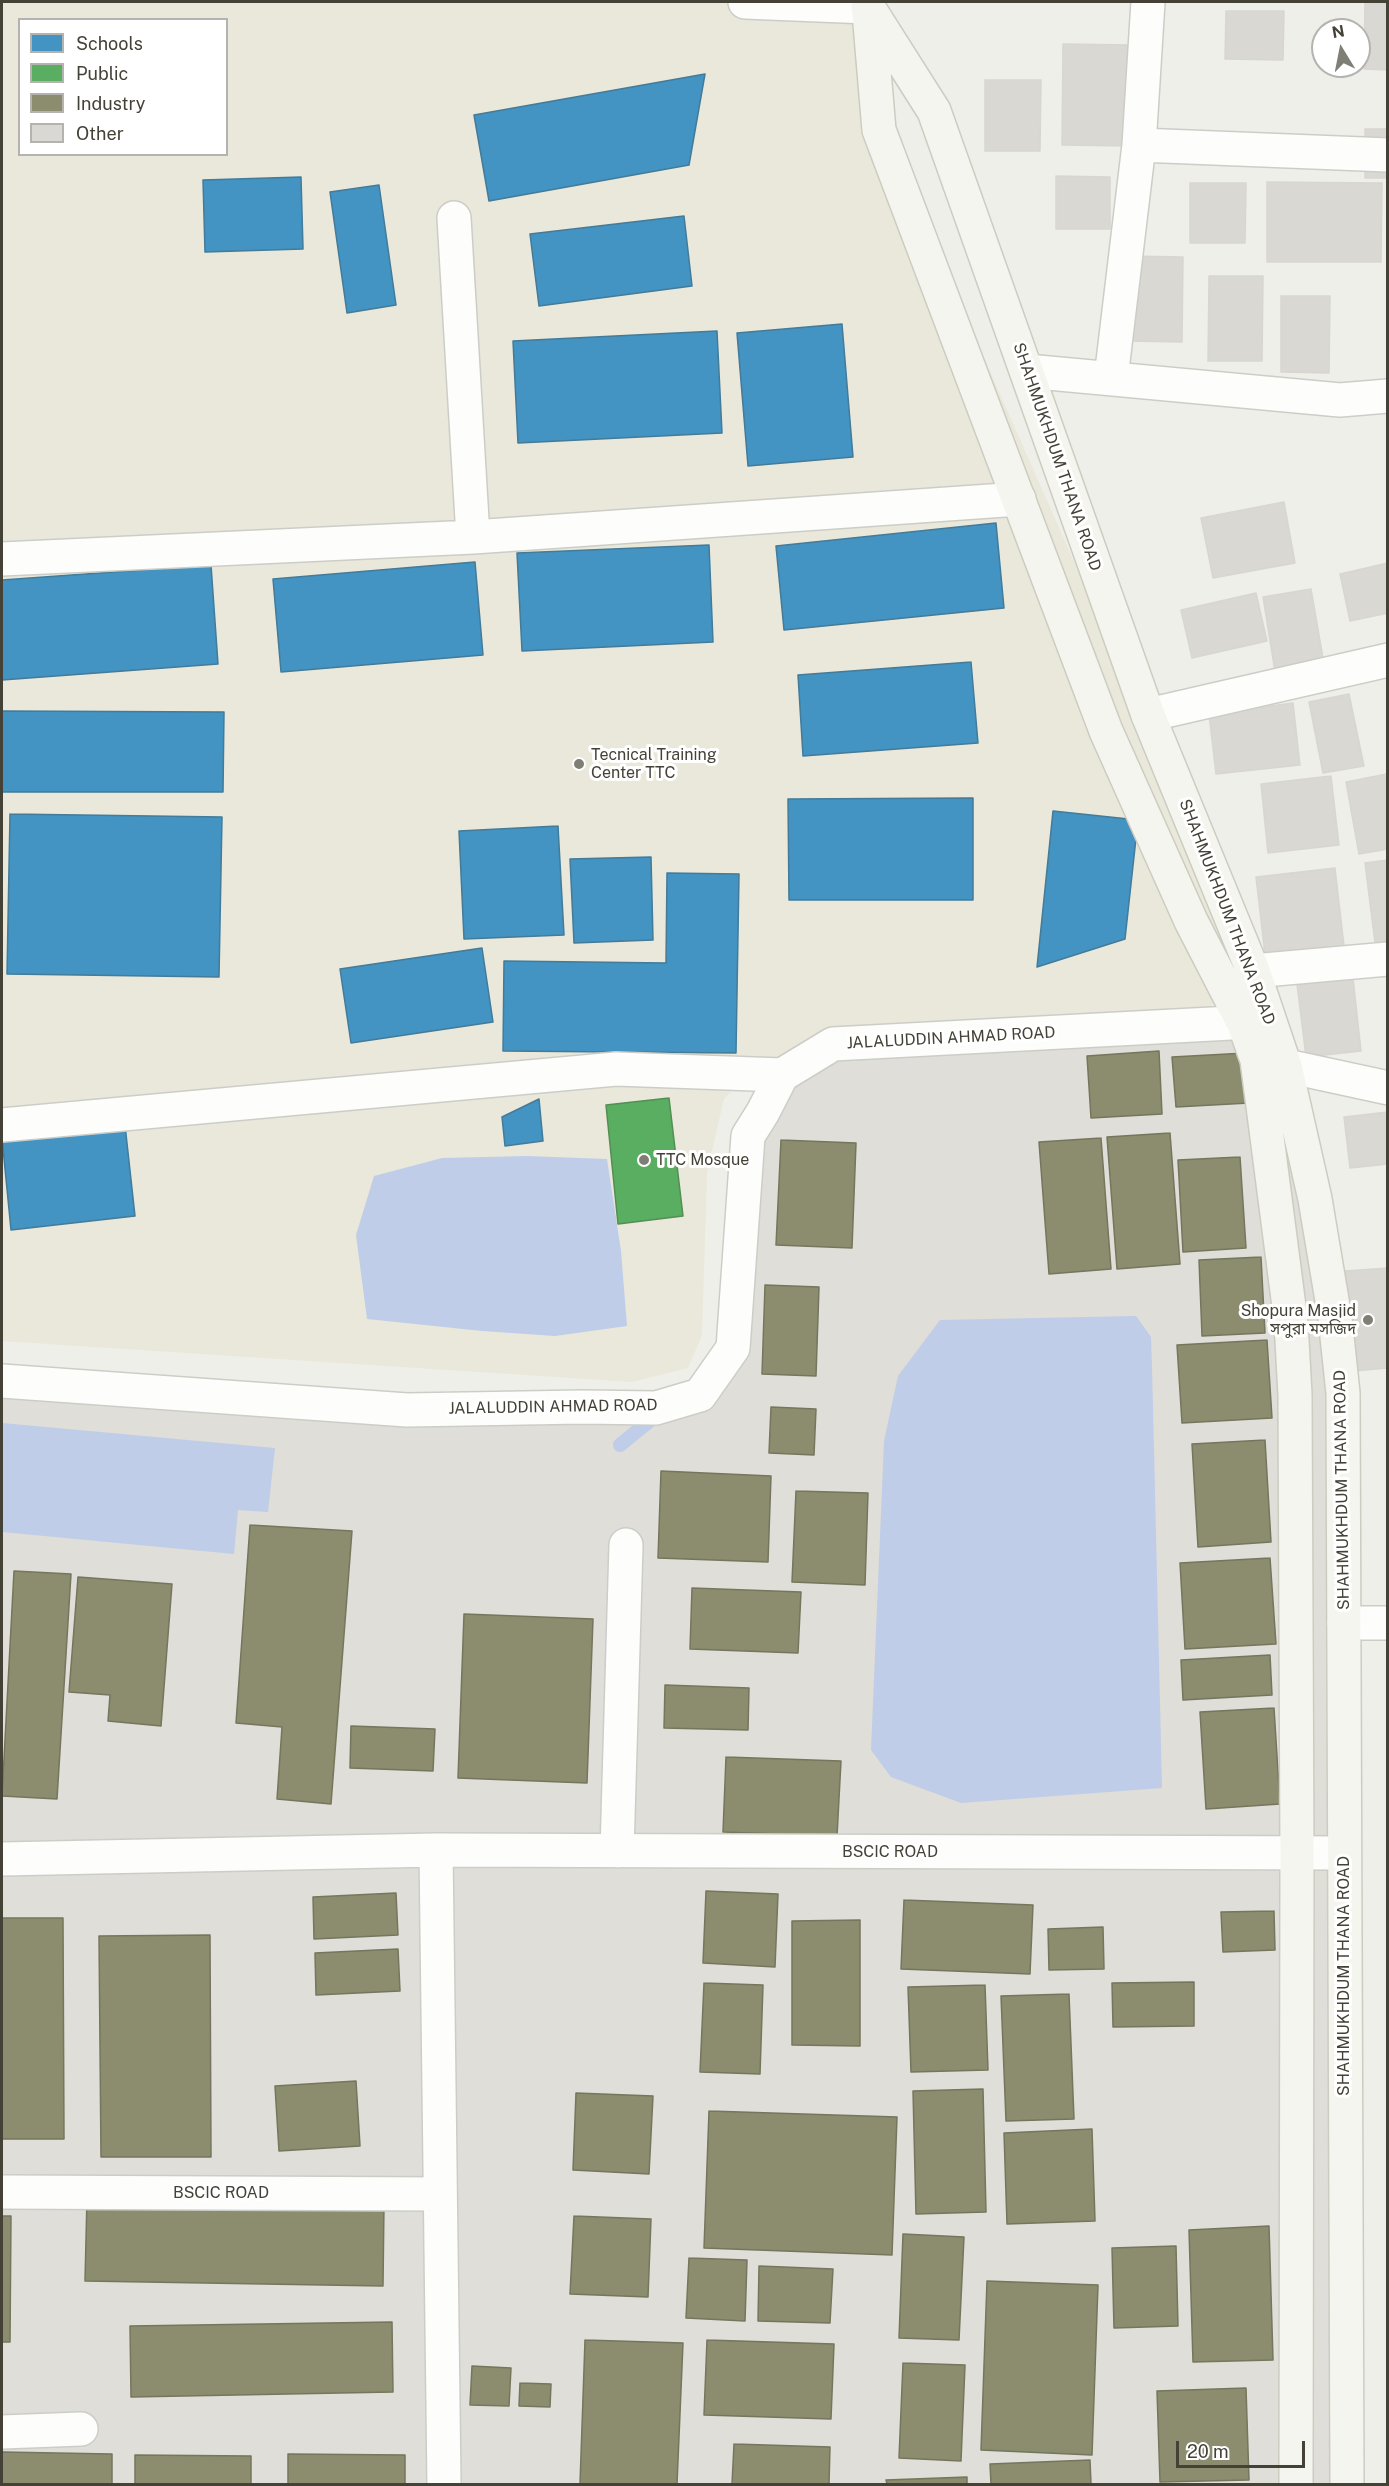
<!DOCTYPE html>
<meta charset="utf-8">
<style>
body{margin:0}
#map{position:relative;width:1389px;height:2486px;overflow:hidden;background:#efefea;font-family:"Public Sans",sans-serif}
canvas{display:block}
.frame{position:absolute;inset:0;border:3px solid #444237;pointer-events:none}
.legend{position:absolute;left:18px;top:18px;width:210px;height:138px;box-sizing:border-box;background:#fff;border:2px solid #b4b3af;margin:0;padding:8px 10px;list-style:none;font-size:18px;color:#444237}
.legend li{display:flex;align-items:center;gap:12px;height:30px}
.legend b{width:30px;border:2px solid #b4b3af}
.north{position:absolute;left:1311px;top:18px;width:60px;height:60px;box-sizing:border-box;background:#fff;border:2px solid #b4b3af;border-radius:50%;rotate:350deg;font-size:16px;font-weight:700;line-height:24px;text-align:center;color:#444237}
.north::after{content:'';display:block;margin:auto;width:21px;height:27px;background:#807f76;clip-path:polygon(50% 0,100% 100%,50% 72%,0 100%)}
.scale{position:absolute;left:1176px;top:2441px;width:129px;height:27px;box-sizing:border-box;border:3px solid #444237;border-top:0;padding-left:8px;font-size:18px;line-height:21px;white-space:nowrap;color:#444237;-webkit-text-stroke:4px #fff;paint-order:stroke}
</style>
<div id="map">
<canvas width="1389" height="2486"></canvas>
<div class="frame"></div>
<ul class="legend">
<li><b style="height:16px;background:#4393c3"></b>Schools</li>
<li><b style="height:16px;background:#5aae61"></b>Public</li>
<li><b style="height:16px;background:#8c8c6e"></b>Industry</li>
<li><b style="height:16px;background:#d9d8d2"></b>Other</li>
</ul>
<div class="north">N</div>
<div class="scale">20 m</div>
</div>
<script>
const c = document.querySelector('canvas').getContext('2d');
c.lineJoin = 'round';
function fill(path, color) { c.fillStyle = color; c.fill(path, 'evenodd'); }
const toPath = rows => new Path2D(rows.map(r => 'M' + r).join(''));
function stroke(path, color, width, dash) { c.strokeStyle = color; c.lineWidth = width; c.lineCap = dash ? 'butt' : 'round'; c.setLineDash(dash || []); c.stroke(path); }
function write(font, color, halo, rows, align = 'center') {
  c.font = font + ' "Public Sans","Noto Sans Bengali",sans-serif'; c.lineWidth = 6; c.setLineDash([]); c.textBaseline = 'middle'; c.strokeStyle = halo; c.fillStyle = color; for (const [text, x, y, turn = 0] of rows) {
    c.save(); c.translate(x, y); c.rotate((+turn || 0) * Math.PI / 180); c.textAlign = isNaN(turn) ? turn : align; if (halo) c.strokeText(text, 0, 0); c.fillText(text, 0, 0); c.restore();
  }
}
fill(toPath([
 [1270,1011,1328,1383,1341,2484,2,2484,2,1371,407,1410,700,1395,733,1348,763,1112,833,1044]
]), '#dfded8');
fill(toPath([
 [2,2,851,2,961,306,1111,645,1237,968,1206,1014,755,1066,724,1099,707,1172,702,1335,688,1368,632,1382,2,1341],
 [20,20,226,20,226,154,20,154]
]), '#e9e8da');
fill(toPath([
 [527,1156,607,1159,621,1251,627,1326,555,1336,482,1331,367,1319,356,1235,374,1176,442,1158],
 [1136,1316,1151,1337,1152,1366,1162,1788,961,1803,891,1777,871,1750,884,1441,898,1376,940,1320],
 [2,1423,275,1448,268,1512,238,1510,234,1554,2,1532]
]), '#bfcde9');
const schools = toPath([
 [705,74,689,165,489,201,474,115,705,74],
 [301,177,303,249,205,252,203,180,301,177],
 [379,185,396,305,347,313,330,192,379,185],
 [684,216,692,286,539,306,530,234,684,216],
 [842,324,853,457,748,466,737,333,842,324],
 [717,331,722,433,518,443,513,341,717,331],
 [996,523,1004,608,784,630,776,546,996,523],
 [709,545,713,642,522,651,517,553,709,545],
 [475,562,483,655,281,672,273,579,475,562],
 [211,565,218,664,2,680,2,580,211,565],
 [971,662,978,743,803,756,798,675,971,662],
 [2,711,224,712,223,792,2,792,2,711],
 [973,798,973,900,789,900,788,799,973,798],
 [1053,811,1138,820,1125,939,1037,967,1053,811],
 [10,814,222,817,219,977,7,974,10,814],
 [558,826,564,935,464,939,459,831,558,826],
 [651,857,653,940,574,943,570,859,651,857],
 [667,873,739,874,736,1053,503,1051,504,961,666,963,667,873],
 [482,948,493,1022,351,1043,340,969,482,948],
 [539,1099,543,1141,505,1146,502,1117,539,1099],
 [125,1125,135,1216,11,1230,2,1138,125,1125]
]);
fill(schools, '#4393c3');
stroke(schools, '#437b99', 1.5);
const public = toPath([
 [669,1098,683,1216,618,1224,606,1105,669,1098]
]);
fill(public, '#5aae61');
stroke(public, '#538e54', 1.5);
const industry = toPath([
 [1159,1051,1162,1114,1091,1118,1087,1056,1159,1051],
 [1246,1053,1249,1103,1176,1107,1172,1057,1246,1053],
 [1170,1133,1180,1264,1117,1269,1107,1137,1170,1133],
 [1101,1138,1111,1269,1049,1274,1039,1142,1101,1138],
 [781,1140,856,1143,852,1248,776,1245,781,1140],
 [1240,1157,1246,1248,1183,1252,1178,1160,1240,1157],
 [1261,1257,1265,1333,1202,1336,1199,1260,1261,1257],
 [765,1285,819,1287,816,1376,762,1374,765,1285],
 [1267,1340,1272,1418,1182,1423,1177,1345,1267,1340],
 [771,1407,816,1409,814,1455,769,1453,771,1407],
 [1265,1440,1271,1542,1198,1547,1192,1444,1265,1440],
 [661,1471,771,1476,768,1562,658,1558,661,1471],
 [796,1491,868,1493,865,1585,792,1582,796,1491],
 [250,1525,352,1531,331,1804,277,1799,282,1727,236,1723,250,1525],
 [1270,1558,1276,1644,1185,1649,1180,1563,1270,1558],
 [14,1571,71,1574,57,1799,2,1796,14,1571],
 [78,1577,172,1584,161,1726,108,1721,110,1695,69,1692,78,1577],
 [692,1588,801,1592,798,1653,690,1649,692,1588],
 [464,1614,593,1619,587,1783,458,1778,464,1614],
 [1270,1655,1272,1695,1183,1700,1181,1660,1270,1655],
 [665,1685,749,1688,748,1730,664,1728,665,1685],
 [1274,1708,1280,1804,1206,1809,1200,1712,1274,1708],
 [351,1726,435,1729,433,1771,350,1768,351,1726],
 [726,1757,841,1761,837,1836,723,1832,726,1757],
 [706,1891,778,1894,775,1967,703,1963,706,1891],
 [396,1893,398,1935,314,1939,313,1897,396,1893],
 [904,1900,1033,1905,1030,1974,901,1969,904,1900],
 [1274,1911,1275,1950,1223,1952,1221,1912,1274,1911],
 [2,1918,63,1918,64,2139,2,2139,2,1918],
 [860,1920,860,2046,792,2045,792,1921,860,1920],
 [1103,1927,1104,1969,1049,1970,1048,1929,1103,1927],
 [210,1935,211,2157,101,2157,99,1936,210,1935],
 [398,1949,400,1991,316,1995,315,1953,398,1949],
 [1194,1982,1194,2026,1113,2027,1112,1983,1194,1982],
 [704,1983,763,1985,760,2074,700,2072,704,1983],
 [985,1985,988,2070,911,2072,908,1987,985,1985],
 [1069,1994,1074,2119,1006,2121,1001,1996,1069,1994],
 [356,2081,360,2146,279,2151,275,2086,356,2081],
 [983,2089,986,2212,916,2214,913,2091,983,2089],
 [576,2093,653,2096,649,2174,573,2170,576,2093],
 [709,2111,897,2117,892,2255,704,2248,709,2111],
 [1092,2129,1095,2221,1007,2224,1004,2133,1092,2129],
 [87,2198,384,2204,383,2286,85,2281,87,2198],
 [2,2216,11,2216,10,2342,2,2342,2,2216],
 [574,2216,651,2219,648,2297,570,2294,574,2216],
 [1269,2226,1273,2360,1193,2362,1189,2230,1269,2226],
 [903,2234,964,2237,959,2340,899,2338,903,2234],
 [1176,2246,1178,2326,1114,2328,1112,2248,1176,2246],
 [689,2258,747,2260,745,2321,686,2318,689,2258],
 [759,2266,833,2269,830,2323,758,2321,759,2266],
 [987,2281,1098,2285,1092,2455,981,2450,987,2281],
 [392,2322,393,2392,131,2397,130,2326,392,2322],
 [585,2340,683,2343,677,2484,580,2484,585,2340],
 [707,2340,834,2344,831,2419,704,2415,707,2340],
 [903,2363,965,2365,961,2461,899,2458,903,2363],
 [472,2366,511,2368,509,2406,470,2405,472,2366],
 [520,2383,551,2384,550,2407,519,2406,520,2383],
 [1246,2388,1249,2480,1160,2482,1157,2391,1246,2388],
 [734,2444,830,2447,829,2484,732,2484,734,2444],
 [2,2452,112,2454,112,2484,2,2484,2,2452],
 [288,2454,405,2455,405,2484,288,2484,288,2454],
 [135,2455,251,2456,251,2484,135,2484,135,2455],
 [1090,2460,1091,2484,991,2484,990,2464,1090,2460],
 [967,2477,967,2484,887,2484,886,2480,967,2477]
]);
fill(industry, '#8c8c6e');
stroke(industry, '#76765e', 1.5);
stroke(toPath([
 [620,1445,658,1414]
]), '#bfcde9', 14);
const building = toPath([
 [1365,2,1388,2,1388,70,1364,69,1365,2],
 [1226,11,1284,11,1283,60,1225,59,1226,11],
 [1063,44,1129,45,1128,146,1062,145,1063,44],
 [985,80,1041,80,1040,151,985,151,985,80],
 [1365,129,1388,129,1388,178,1365,178,1365,129],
 [1056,176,1110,177,1110,229,1056,229,1056,176],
 [1267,182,1382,183,1381,262,1267,262,1267,182],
 [1190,183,1246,183,1245,243,1190,243,1190,183],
 [1129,256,1183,257,1182,342,1128,341,1129,256],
 [1209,276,1263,276,1262,361,1208,361,1209,276],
 [1281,296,1330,296,1329,373,1281,372,1281,296],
 [1284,502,1295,563,1213,578,1201,518,1284,502],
 [1388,563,1388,613,1350,621,1340,574,1388,563],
 [1311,589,1324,664,1275,672,1263,597,1311,589],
 [1256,593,1267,641,1192,658,1181,610,1256,593],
 [1349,694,1364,766,1323,773,1309,702,1349,694],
 [1293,703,1300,765,1216,774,1209,714,1293,703],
 [1387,774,1388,849,1359,854,1346,782,1387,774],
 [1331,776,1339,845,1268,853,1261,784,1331,776],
 [1388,860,1388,950,1376,951,1365,863,1388,860],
 [1335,868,1344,946,1265,955,1256,877,1335,868],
 [1352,969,1361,1051,1306,1057,1296,976,1352,969],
 [1388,1112,1388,1164,1350,1168,1344,1117,1388,1112],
 [1388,1268,1388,1368,1354,1371,1345,1271,1388,1268]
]);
fill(building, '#d9d8d2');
stroke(building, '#d7d6d0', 1.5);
const minor = toPath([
 [745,2,868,7],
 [1139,145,1388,155],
 [454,218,473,537],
 [1027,371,1340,400,1388,396],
 [1111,378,1139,145,1148,2],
 [2,559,473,537,1019,499],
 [1148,715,1388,660],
 [1253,971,1388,959],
 [1259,1060,1388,1088],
 [2,1125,616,1069,782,1075],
 [1344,1623,1388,1623],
 [436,1850,444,2484],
 [617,1851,626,1545],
 [2,1859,436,1850,1344,1853],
 [2,2192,440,2194],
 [2,2432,81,2429]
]);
const tertiary = toPath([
 [2,1381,407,1410,582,1407,656,1408,700,1395,733,1348,748,1136,763,1112,782,1075,833,1044,1269,1021]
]);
const secondary = toPath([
 [868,7,934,111,1148,715,1253,971,1285,1066,1315,1199,1335,1318,1343,1393,1347,2484],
 [869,12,879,130,1106,731,1191,921,1244,1024,1257,1060,1291,1322,1295,1395,1297,1854,1296,2484]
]);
stroke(minor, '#cdcdc8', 36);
stroke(tertiary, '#cdcdc8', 36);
stroke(secondary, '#ccccc1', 36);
stroke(minor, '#fdfdfc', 33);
stroke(tertiary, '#fdfdfc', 33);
stroke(secondary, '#f5f5ef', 33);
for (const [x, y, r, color] of [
 [579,764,6,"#807f76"],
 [644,1160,6,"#807f76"],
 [1368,1320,6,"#807f76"]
]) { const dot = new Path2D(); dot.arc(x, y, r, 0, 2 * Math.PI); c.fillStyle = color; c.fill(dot); stroke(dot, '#fff', 2); }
write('16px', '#444237', '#fff', [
 ["SHAHMUKHDUM THANA ROAD",1057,457,71],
 ["SHAHMUKHDUM THANA ROAD",1227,912,69],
 ["JALALUDDIN AHMAD ROAD",951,1038,-3],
 ["JALALUDDIN AHMAD ROAD",553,1407,-1],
 ["SHAHMUKHDUM THANA ROAD",1342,1490,-91],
 ["BSCIC ROAD",890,1852],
 ["SHAHMUKHDUM THANA ROAD",1344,1976,-90],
 ["BSCIC ROAD",221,2193]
]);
write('16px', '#444237', '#fff', [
 ["Tecnical Training",591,755],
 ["Center TTC",591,773],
 ["TTC Mosque",656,1160],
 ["Shopura Masjid",1356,1311,"right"],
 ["সপুরা মসজিদ",1356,1329,"right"]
], 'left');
</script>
